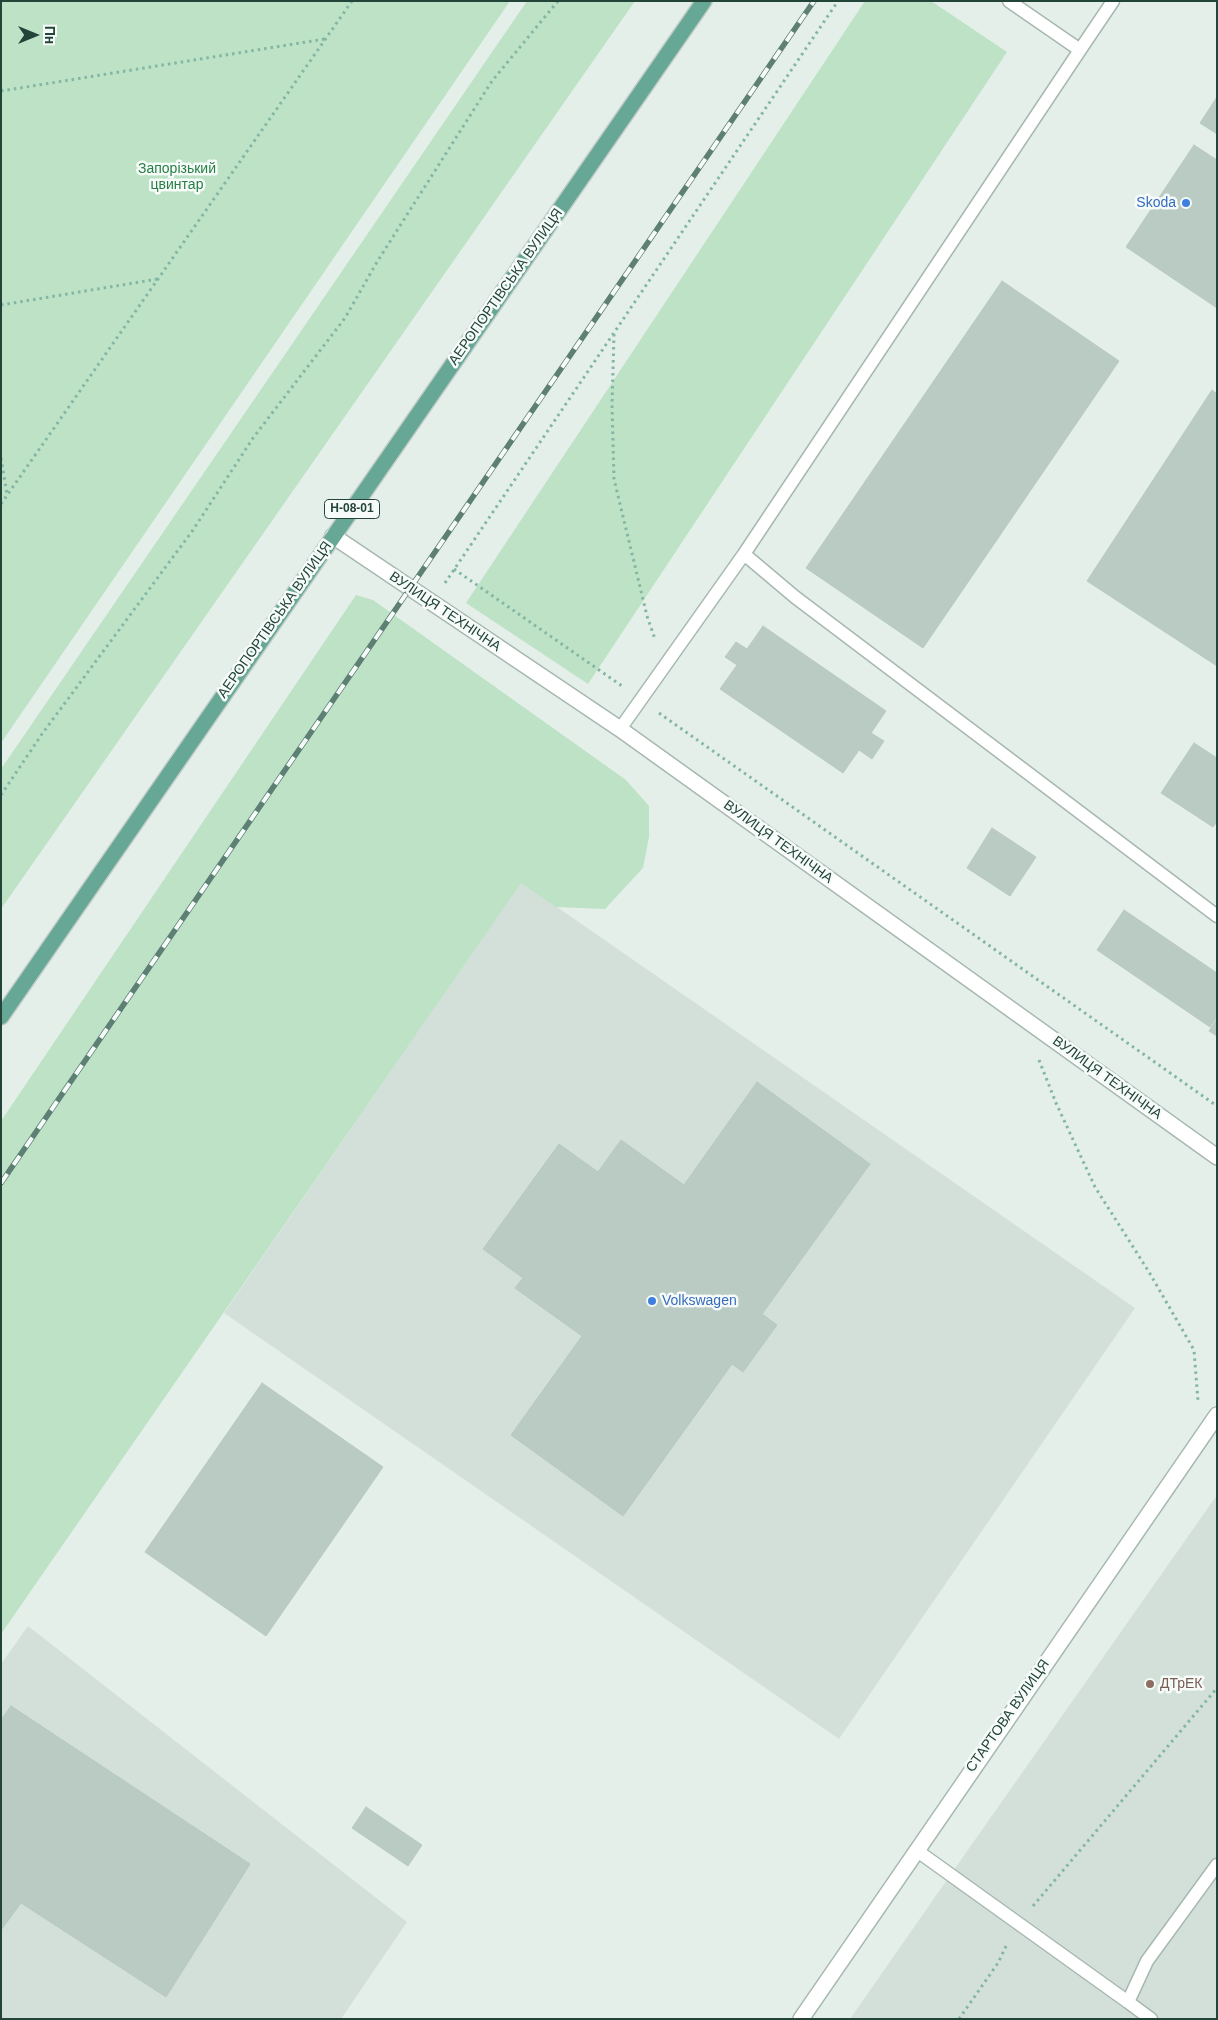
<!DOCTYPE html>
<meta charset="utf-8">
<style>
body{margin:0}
#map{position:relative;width:1218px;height:2020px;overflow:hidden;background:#e5efea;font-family:Helvetica,sans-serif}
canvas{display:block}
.frame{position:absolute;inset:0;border:2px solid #224439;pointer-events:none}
.north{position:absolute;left:10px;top:10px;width:50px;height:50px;-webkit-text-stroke:4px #f6fbf9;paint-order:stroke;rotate:90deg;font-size:14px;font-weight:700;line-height:20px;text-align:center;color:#224439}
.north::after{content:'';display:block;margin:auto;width:18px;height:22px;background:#224439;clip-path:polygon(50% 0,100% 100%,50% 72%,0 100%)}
</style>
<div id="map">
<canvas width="1218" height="2020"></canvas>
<div class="frame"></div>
<div class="north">Пн</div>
</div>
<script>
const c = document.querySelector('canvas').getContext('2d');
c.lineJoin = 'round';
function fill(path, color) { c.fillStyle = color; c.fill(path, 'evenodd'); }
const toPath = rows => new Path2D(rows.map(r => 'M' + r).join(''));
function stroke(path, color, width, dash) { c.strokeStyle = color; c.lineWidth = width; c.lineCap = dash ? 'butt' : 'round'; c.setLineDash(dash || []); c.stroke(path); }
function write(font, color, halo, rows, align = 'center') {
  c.font = font + ' Helvetica,sans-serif'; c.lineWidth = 5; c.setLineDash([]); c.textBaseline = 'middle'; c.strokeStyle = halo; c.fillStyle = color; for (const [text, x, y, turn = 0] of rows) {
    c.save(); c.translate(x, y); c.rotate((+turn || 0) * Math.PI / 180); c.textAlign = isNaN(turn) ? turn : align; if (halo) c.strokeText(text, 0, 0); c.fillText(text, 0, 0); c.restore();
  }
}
fill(toPath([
 [521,882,1135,1308,839,1739,224,1313],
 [1217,1495,1217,2019,850,2019,951,1874],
 [28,1626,407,1922,341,2019,1,2019,1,1664]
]), '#d3e0d9');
fill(toPath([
 [1,1,510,1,1,743],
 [527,1,635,1,1,909,1,769],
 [865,1,931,1,1007,52,588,684,466,603],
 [356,595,373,600,626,780,649,806,649,837,643,868,605,909,556,907,521,883,1,1634,1,1121]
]), '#bde2c5');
const building = toPath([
 [1217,97,1217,134,1200,123,1217,97],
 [1194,145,1217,160,1217,308,1126,247,1194,145],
 [1002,281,1119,361,923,648,806,568,1002,281],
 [1212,390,1217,394,1217,666,1087,581,1212,390],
 [763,626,886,711,871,733,884,741,872,759,859,750,843,773,720,689,737,665,725,657,736,642,747,649,763,626],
 [1194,743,1217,758,1217,822,1213,827,1161,793,1194,743],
 [992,828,1036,857,1010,896,967,868,992,828],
 [1124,910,1217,973,1217,1017,1210,1027,1097,950,1124,910],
 [1217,1019,1217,1036,1209,1031,1217,1019],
 [757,1082,870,1164,762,1314,777,1325,743,1372,732,1364,623,1516,511,1435,582,1336,515,1288,523,1278,483,1249,559,1144,598,1172,621,1140,684,1185,757,1082],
 [262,1383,383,1467,266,1636,145,1552,262,1383],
 [11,1706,250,1864,166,1997,21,1903,1,1930,1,1720,11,1706],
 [366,1807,422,1845,408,1866,352,1828,366,1807]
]);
fill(building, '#bacbc3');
stroke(building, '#b7cac1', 1);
const lane = toPath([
 [1080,50,1113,1],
 [744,554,1080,50,1009,1],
 [620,729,744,554,795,597,1217,916],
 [916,1850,1128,2002,1147,1961,1217,1865],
 [1128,2002,1151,2019]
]);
const street = toPath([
 [333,536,620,729,1217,1157],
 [801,2019,1217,1415]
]);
const primary = toPath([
 [1,1017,704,1]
]);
stroke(lane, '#a7b8b1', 15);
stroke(street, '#a7b8b1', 18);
stroke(primary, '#c1cbc8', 18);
stroke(toPath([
 [1,91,325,39],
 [1,305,158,279],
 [614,334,612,406,614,479,647,616,655,639],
 [1,458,7,494],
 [1,504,352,1],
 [454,569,622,686],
 [445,583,838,1],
 [659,713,1217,1106],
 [1,795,42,734,193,530,253,438,345,318,377,262,492,81,558,1],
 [1039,1060,1056,1103,1095,1187,1149,1272,1194,1350,1198,1401],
 [1033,1906,1217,1688],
 [959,2019,998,1963,1007,1944]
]), '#83b6a4', 3, [2.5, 4]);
stroke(lane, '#fff', 12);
stroke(street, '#fff', 15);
stroke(primary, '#66a895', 15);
const rail = toPath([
 [1,1183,814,1]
]);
stroke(rail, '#5d7f74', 5.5);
stroke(rail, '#f6fbf9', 4, [11]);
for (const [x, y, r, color] of [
 [1186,203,5,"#3f7fe0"],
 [652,1301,5,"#3f7fe0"],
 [1150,1684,5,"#8d6e63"]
]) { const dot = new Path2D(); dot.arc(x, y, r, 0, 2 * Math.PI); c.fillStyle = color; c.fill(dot); stroke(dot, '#f6fbf9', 2); }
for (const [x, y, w] of [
 [352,509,55]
]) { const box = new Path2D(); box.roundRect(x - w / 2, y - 9.5, w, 19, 4); c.fillStyle = '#f6fbf9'; c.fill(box); stroke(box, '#224439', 1); }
write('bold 12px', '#224439', null, [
 ["Н-08-01",352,509]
]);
write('14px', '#287e46', '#f6fbf9', [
 ["Запорізький",177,169],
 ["цвинтар",177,185]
]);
write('14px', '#366cbe', '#f6fbf9', [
 ["Skoda",1176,203],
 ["Volkswagen",662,1301,"left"]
], 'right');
write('14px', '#224439', '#f6fbf9', [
 ["АЕРОПОРТІВСЬКА ВУЛИЦЯ",506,287,-55],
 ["ВУЛИЦЯ ТЕХНІЧНА",445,612,34],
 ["АЕРОПОРТІВСЬКА ВУЛИЦЯ",275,620,-55],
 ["ВУЛИЦЯ ТЕХНІЧНА",778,842,36],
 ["ВУЛИЦЯ ТЕХНІЧНА",1107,1078,36],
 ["СТАРТОВА ВУЛИЦЯ",1008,1716,-55]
]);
write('14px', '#785e54', '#f6fbf9', [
 ["ДТрЕК",1160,1684]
], 'left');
</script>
